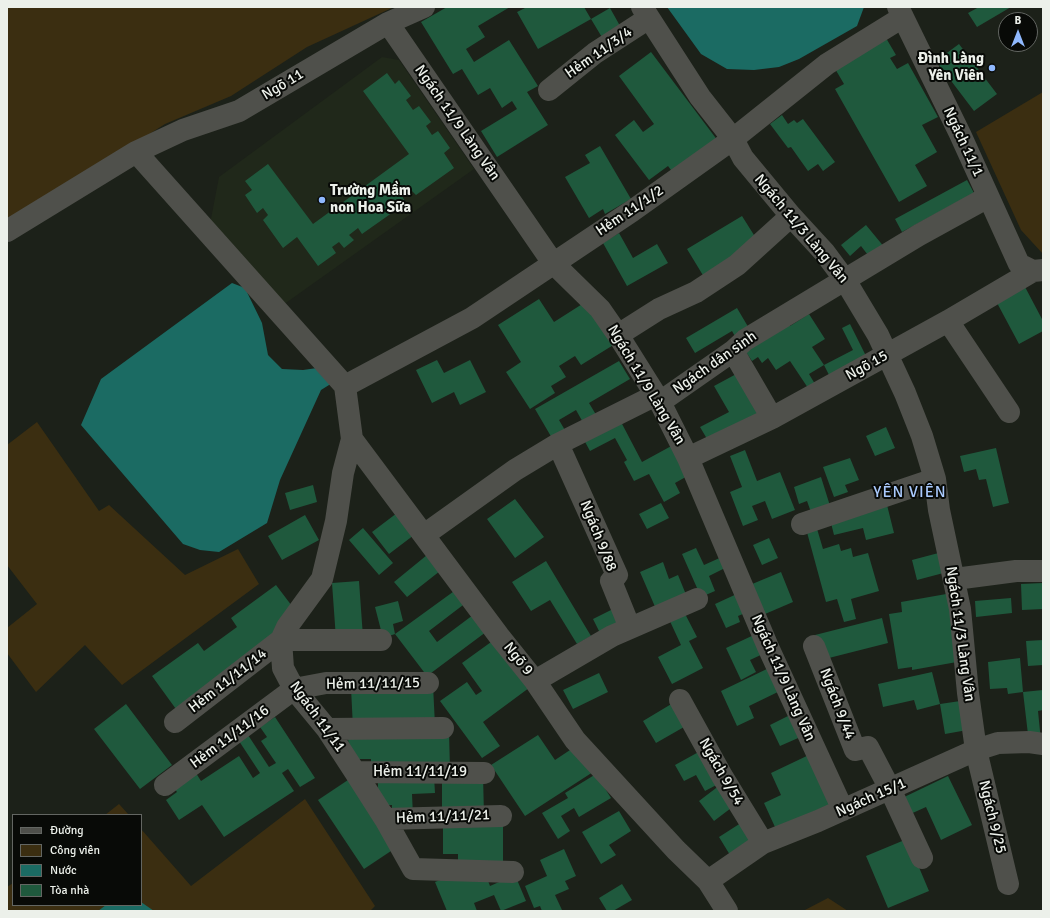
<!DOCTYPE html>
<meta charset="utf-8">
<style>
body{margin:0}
#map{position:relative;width:1050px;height:918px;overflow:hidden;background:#1c2119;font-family:Signika,sans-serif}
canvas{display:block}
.frame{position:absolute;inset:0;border:8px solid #ecf0ea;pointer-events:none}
.legend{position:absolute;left:12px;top:814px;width:130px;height:92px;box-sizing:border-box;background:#080a07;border:1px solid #636662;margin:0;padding:5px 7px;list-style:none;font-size:12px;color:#ecf0ea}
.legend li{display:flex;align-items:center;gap:8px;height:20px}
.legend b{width:20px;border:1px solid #636662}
.north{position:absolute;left:998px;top:12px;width:40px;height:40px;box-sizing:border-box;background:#080a07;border:1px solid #636662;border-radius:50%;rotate:0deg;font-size:11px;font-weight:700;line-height:16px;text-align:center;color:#ecf0ea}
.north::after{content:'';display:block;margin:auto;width:14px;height:18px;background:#8fb8fd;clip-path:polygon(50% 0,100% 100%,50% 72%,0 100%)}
</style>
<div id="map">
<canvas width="1050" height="918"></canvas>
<div class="frame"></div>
<ul class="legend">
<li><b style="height:5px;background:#4f504b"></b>Đường</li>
<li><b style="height:11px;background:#3b2e11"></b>Công viên</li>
<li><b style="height:11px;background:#1b6b63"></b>Nước</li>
<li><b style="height:11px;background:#1f593d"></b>Tòa nhà</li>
</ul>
<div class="north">B</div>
</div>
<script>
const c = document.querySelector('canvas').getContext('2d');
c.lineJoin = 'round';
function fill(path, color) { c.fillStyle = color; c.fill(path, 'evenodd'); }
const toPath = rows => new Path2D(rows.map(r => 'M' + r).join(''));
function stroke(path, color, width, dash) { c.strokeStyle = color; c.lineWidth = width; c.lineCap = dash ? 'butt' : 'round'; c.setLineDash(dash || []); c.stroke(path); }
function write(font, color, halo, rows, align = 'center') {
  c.font = font + ' Signika,sans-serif'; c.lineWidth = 4; c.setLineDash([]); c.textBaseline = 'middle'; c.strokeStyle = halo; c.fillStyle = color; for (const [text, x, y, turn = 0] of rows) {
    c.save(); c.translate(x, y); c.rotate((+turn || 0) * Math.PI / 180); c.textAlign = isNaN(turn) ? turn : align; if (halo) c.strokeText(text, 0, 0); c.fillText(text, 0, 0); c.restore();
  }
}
fill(toPath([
 [382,57,399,60,474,169,283,305,210,224,219,177]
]), '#20281a');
fill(toPath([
 [7,7,394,7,307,47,231,96,165,124,7,225],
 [1043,92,1043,254,1021,230,976,132],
 [37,422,99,511,109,505,185,575,238,549,259,584,122,685,85,645,36,692,7,653,7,628,37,604,7,565,7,445],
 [305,799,375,906,370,911,7,911,7,887,13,883,13,905,141,905,141,829,191,886],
 [119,804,129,815,105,815],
 [828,898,848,911,803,911]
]), '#3b2e11');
fill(toPath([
 [667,7,864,7,857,26,799,59,779,67,754,70,727,69,701,54],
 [232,283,245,288,262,323,268,355,282,369,303,370,317,368,337,380,321,390,280,480,267,523,219,552,200,550,183,544,81,425,101,379],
 [141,902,154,911,98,911,106,905,141,905]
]), '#1b6b63');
fill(toPath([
 [447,7,510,7,478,26,485,37,466,49,474,62,509,40,538,86,527,92,548,125,497,157,481,131,517,109,512,101,502,108,490,88,478,95,462,69,453,74,421,22],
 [527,7,584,7,591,19,538,49,517,12],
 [979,7,1011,7,977,27,968,13],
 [610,8,624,33,606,44,591,19],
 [886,38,896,55,890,58,897,69,908,63,938,117,922,125,937,152,915,165,927,186,899,202,835,89,844,84,834,67],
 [959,44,997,94,974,111,936,61],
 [651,52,718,141,674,174,668,166,649,180,615,135,634,120,643,132,654,124,619,76],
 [387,73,395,84,399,80,411,96,406,100,413,110,419,106,431,122,426,126,432,135,438,131,450,148,444,153,454,168,416,195,411,190,402,196,406,203,362,234,358,228,349,235,354,240,344,248,339,242,332,247,336,253,318,266,297,237,283,248,263,220,268,215,263,208,257,213,245,195,252,190,245,181,268,164,313,224,409,154,363,91],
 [782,115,788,124,794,120,797,123,803,119,835,162,823,171,818,164,808,171,791,147,788,148,770,124],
 [600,146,631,199,605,214,603,209,589,218,565,177,590,163,585,155],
 [967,180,974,193,902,232,895,219],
 [742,216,759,243,704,277,687,249],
 [866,225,885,248,871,259,861,246,850,256,841,245],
 [619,233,633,258,657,244,668,263,627,286,603,243],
 [1024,285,1043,321,1043,331,1019,344,996,301],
 [539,299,554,322,587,301,615,344,581,365,575,356,559,366,566,377,551,386,555,393,530,409,506,372,521,362,498,325],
 [737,308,750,330,736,338,732,331,695,353,686,338],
 [809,314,825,339,812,347,824,365,809,374,815,384,808,388,790,361,776,370,768,358,762,363,758,357,752,361,744,349,787,321,790,326],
 [850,324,867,358,834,385,824,365,853,350,842,328],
 [437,360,444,373,470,360,486,392,460,405,454,392,432,403,416,370],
 [619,361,630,379,589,403,598,418,585,426,576,410,559,420,569,437,556,445,535,409],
 [740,372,766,419,713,449,700,427,729,412,714,386],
 [620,420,642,462,675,444,691,474,675,483,680,493,664,502,649,474,634,481,624,462,627,460,615,438,590,451,584,440],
 [886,427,895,448,875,456,866,436],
 [996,448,1009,503,993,507,986,479,979,480,976,469,964,472,960,456],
 [745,450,757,481,780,472,795,510,772,519,765,501,752,506,758,520,743,526,730,492,742,487,730,456],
 [850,458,859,480,845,485,848,492,834,497,823,467],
 [821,477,831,509,812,515,807,501,799,504,794,487],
 [313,485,317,502,290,510,285,493],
 [515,499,544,537,515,558,487,519],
 [886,501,894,533,866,540,863,528,834,535,829,515],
 [661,503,669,518,647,529,639,514],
 [397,513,414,535,389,554,372,532],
 [305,515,319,540,282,560,268,536],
 [815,522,823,549,839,544,841,551,851,548,853,557,868,553,879,591,851,599,856,619,844,622,837,599,826,602,805,525],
 [363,528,393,563,379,575,349,540],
 [769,538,778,558,762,565,753,545],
 [696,548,704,565,724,556,729,566,709,576,715,591,701,597,682,554],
 [946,551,951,571,917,580,912,560],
 [427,555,440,571,407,597,394,582],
 [546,561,591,636,577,644,550,600,531,611,512,582],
 [663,562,669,579,678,575,687,597,656,609,640,572],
 [781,572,793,602,758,617,745,587],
 [359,581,363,637,336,639,332,583],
 [1043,583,1043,609,1022,610,1021,584],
 [276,585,295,610,285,635,181,716,152,676,198,643,204,651,237,627,231,618],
 [457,589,467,602,429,631,437,642,477,612,490,629,427,676,395,634],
 [741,592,750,611,738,616,740,622,726,628,715,604],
 [952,593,957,662,912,670,912,667,898,669,889,614,902,612,901,602],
 [1011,598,1012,613,976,617,975,601],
 [398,601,403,621,393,624,395,634,383,638,375,607],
 [617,607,625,624,601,635,593,619],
 [683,610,697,637,689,641,703,668,672,684,658,657,681,645,668,617],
 [882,618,888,643,821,660,815,635],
 [756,634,765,653,750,660,756,672,741,680,726,648],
 [498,637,533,685,483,722,500,746,482,758,440,701,467,682,476,695,482,691,462,663],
 [1043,640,1043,665,1028,666,1026,641],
 [1020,658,1023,692,1008,694,1007,688,990,689,988,662],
 [771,667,782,690,749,706,754,718,737,726,721,691],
 [932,672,940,704,917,710,914,700,883,707,878,684],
 [599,673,608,692,573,709,563,690],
 [433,685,435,725,353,728,351,688],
 [1043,690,1043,710,1038,711,1041,741,1029,743,1023,692],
 [678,700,691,723,656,743,643,721],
 [967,700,973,729,945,734,940,704],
 [126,704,172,765,140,789,94,729],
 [794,713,805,735,780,746,770,725],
 [275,717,315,778,300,787,288,769,282,773,294,791,224,837,202,805,179,820,166,800,177,792,172,785,194,770,201,781,239,756,253,778,260,773,239,741,248,735,269,767,276,763,261,741,267,737,260,727],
 [449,731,450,770,371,773,371,759,349,759,348,734],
 [538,735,555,760,576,746,593,772,525,816,491,765],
 [704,749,722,782,705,791,696,775,684,781,675,765],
 [813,753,840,810,780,838,764,803,781,795,771,773],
 [596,774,611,798,579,817,574,808,561,816,570,831,558,839,542,813,568,798,565,793],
 [483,775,484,815,442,815,442,776],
 [434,776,435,793,412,794,413,816,392,816,392,805,378,805,378,777],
 [948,776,972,825,941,840,926,807,906,816,898,800],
 [351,778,397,847,364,869,318,800],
 [724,782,739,802,714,821,699,801],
 [619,811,631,831,609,845,616,855,601,864,582,832],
 [503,818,503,866,458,867,458,854,443,854,443,819],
 [744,821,755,839,730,855,719,837],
 [907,839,929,891,888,908,866,856],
 [564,849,576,876,565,881,569,889,555,895,562,910,559,911,542,911,540,906,534,908,525,886,547,876,540,860],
 [461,872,485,873,490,886,515,875,526,901,501,911,494,895,474,903,477,911,447,911,435,882],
 [622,884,632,900,613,911,607,911,599,898]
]), '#1f593d');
stroke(toPath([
 [642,7,700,97,733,139,743,158,791,216,825,253,845,280,878,335,905,393,922,436,935,479,939,510,960,609,968,693,976,750,1008,884],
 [898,7,960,134,1019,264,1033,271],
 [388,23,553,263,600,309,618,335,660,402,688,458,768,647,843,810],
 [549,90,595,53,649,18],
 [136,152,345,386],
 [7,231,136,152,183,130,239,111,388,23,424,7],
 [948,321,1009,412],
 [618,335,659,309,696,292,737,265,791,216],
 [733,351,772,418],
 [345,386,472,318,632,211,733,139,827,64,903,17],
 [345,386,352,439,499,636,535,681,575,740,676,850,708,881,727,911],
 [352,439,343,473,336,521,322,579,287,627,281,640,283,668,294,689,327,729,355,772,385,819,413,869,513,872],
 [558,444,617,575,611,581,630,628],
 [688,458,772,418,948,321,1033,271,1043,270],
 [802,524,935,479],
 [424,535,515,470,558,444,652,397,660,402,733,351,745,340,919,235,988,197],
 [955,579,1016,571,1043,571],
 [281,640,381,640],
 [814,646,855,750,868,747,890,789,922,858],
 [535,681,612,636,697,599],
 [680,700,722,776,763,843],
 [175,722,281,640],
 [327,729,443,728],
 [355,772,484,773],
 [165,785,294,689,326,683,428,683],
 [385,819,501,816],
 [708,881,763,843,818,821,976,750,998,743,1029,742,1043,744]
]), '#4f504b', 22);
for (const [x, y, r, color] of [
 [992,68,4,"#8fb8fd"],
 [322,200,4,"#8fb8fd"]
]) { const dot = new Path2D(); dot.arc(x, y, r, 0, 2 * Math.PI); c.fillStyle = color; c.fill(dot); stroke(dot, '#080a07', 1.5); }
write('15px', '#ecf0ea', '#080a07', [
 ["Hẻm 11/3/4",599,53,-35],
 ["Ngõ 11",283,85,-31],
 ["Ngách 11/9 Làng Vân",457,123,55],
 ["Ngách 11/1",963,142,65],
 ["Hẻm 11/1/2",630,211,-34],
 ["Ngách 11/3 Làng Vân",801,229,50],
 ["Ngách dân sinh",715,363,-35],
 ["Ngõ 15",867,366,-29],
 ["Ngách 11/9 Làng Vân",646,385,59],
 ["Ngách 9/88",598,536,68],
 ["Ngách 11/3 Làng Vân",960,634,82],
 ["Ngõ 9",518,659,51],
 ["Ngách 11/9 Làng Vân",783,678,66],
 ["Hẻm 11/11/14",228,681,-38],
 ["Hẻm 11/11/15",373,684,-1],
 ["Ngách 9/44",837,704,69],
 ["Ngách 11/11",317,717,54],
 ["Hẻm 11/11/16",230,737,-37],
 ["Hẻm 11/11/19",420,772],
 ["Ngách 9/54",721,772,60],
 ["Ngách 15/1",871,798,-24],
 ["Hẻm 11/11/21",443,817,-2],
 ["Ngách 9/25",992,817,76]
]);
write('bold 15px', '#ecf0ea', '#080a07', [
 ["Đình Làng",984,59],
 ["Yên Viên",984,76],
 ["Trường Mầm",330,191,"left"],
 ["non Hoa Sữa",330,208,"left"]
], 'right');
c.letterSpacing = '1px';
write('16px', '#aacafd', '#080a07', [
 ["YÊN VIÊN",910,493]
]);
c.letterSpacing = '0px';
</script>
